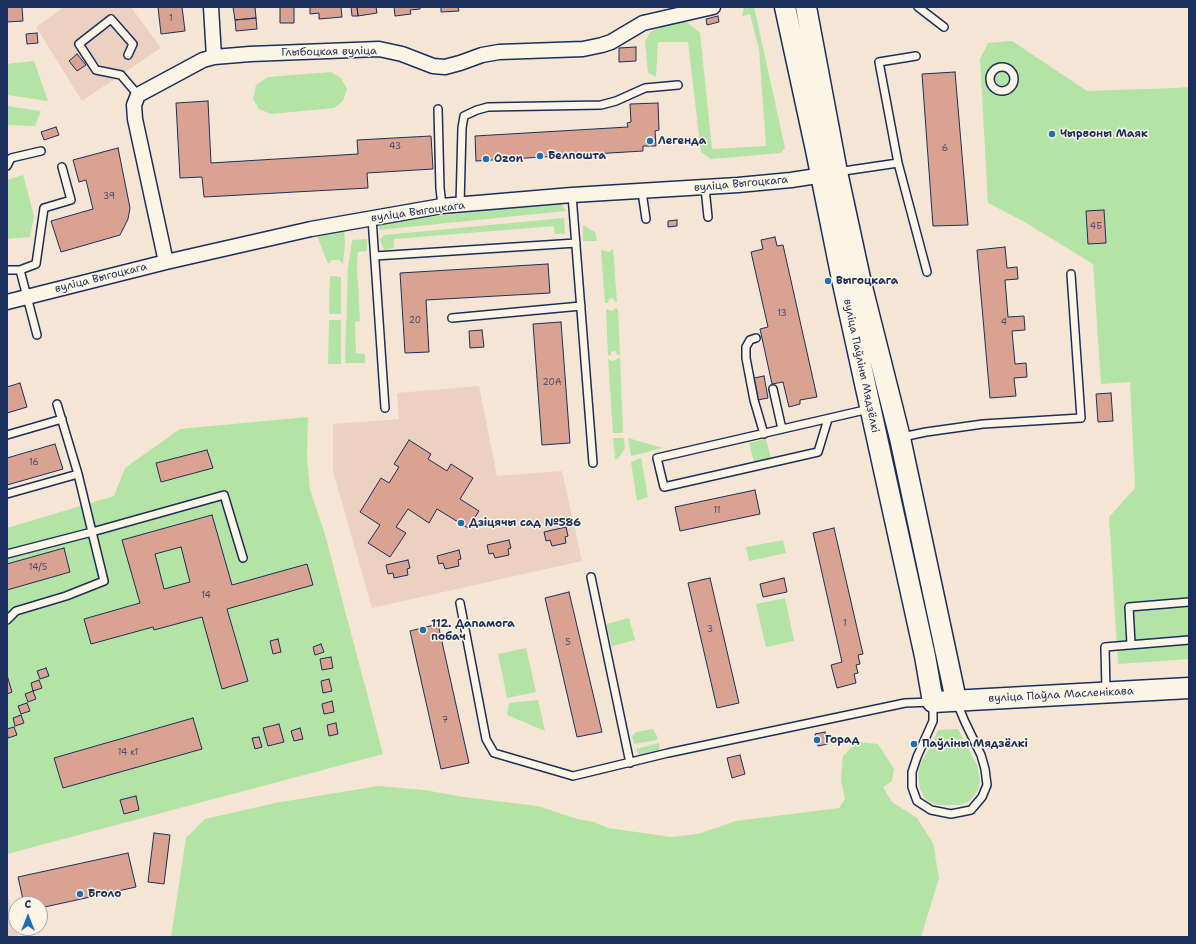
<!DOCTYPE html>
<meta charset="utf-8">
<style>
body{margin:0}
#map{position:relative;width:1196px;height:944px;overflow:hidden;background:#f5e5d4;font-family:"Shantell Sans",sans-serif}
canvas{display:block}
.frame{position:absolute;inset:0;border:8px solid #1b2f5e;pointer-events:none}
.north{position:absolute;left:8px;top:896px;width:40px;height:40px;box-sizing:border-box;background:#fcf5e5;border:1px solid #a2a6af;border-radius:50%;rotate:0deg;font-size:11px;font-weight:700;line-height:16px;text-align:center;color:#1b2f5e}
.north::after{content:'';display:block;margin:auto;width:14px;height:18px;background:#1f6fb2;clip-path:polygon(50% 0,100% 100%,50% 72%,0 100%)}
</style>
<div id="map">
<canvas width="1196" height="944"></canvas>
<div class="frame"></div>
<div class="north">С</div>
</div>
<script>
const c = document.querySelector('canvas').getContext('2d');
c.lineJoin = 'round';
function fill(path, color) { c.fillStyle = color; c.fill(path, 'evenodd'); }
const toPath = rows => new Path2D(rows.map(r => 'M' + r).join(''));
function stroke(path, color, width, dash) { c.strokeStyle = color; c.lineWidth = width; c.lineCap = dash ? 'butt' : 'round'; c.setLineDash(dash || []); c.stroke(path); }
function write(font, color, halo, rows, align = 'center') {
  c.font = font + ' "Shantell Sans",sans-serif'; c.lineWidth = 3; c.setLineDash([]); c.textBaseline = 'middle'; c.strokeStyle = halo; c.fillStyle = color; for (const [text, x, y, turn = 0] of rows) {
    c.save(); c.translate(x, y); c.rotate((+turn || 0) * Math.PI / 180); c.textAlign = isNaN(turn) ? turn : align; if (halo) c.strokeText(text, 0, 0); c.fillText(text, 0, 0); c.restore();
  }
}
fill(toPath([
 [64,7,131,7,161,48,82,101,36,27],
 [479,386,497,476,562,471,582,561,372,608,333,471,333,424,399,419,397,393],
 [7,892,16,928,18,937,7,937]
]), '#edd1c0');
fill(toPath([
 [746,7,754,7,785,148,781,153,711,159,701,152,688,42,658,42,656,77,648,73,645,42,650,32,673,22,687,22,700,33,712,149,766,146,759,49,750,14,742,16,744,8],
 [1012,41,1087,91,1176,88,1189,87,1189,659,1118,664,1109,517,1135,488,1130,382,1101,384,1093,264,1023,221,988,203,980,59,988,43],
 [34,61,48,101,7,95,7,64],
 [331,72,341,78,347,89,343,101,334,108,271,114,259,109,253,99,256,85,268,77],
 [7,106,41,111,35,126,7,125],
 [23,175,34,216,30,237,7,239,7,180],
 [560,203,566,211,379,230,380,222],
 [564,218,565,234,555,234,554,226,394,239,394,248,384,250,380,239,384,235],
 [583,225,595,232,597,241,583,241],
 [344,228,345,243,343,264,339,260,332,260,328,264,316,233],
 [367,239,367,251,358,252,357,267,360,321,355,322,356,353,365,354,365,363,345,363,348,268,352,240],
 [613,249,617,302,615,302,613,298,609,299,608,303,605,303,601,250,609,252],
 [330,276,341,277,341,314,329,314],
 [615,308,618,309,620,355,617,355,616,352,614,351,611,352,611,355,608,355,606,309,613,311],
 [329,320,341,320,341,364,328,364],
 [618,358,620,358,623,433,613,433,608,359,612,361,616,360],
 [308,417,307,458,310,490,324,531,383,754,7,854,7,528,114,496,125,468,180,429],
 [613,438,624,438,625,448,618,459,615,459],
 [628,438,663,448,631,456],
 [766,439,771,458,754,462,749,443],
 [641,458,648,497,637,501,631,462],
 [783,540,786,553,749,561,746,547],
 [785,598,794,641,766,647,756,604],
 [629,618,635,640,612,646,606,624],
 [526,648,536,692,507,698,498,654],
 [538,700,545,731,507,715,509,703],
 [653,729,657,736,657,740,634,744,632,736,636,732],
 [958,729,977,765,980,781,978,789,974,796,968,802,960,805,938,805,926,800,920,789,918,774,921,762,930,748,938,730],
 [857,742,878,744,894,769,892,781,883,787,892,802,917,818,933,843,939,878,921,937,171,937,186,838,205,819,275,803,378,786,424,790,464,797,538,806,577,819,594,822,608,828,671,837,698,834,736,821,839,808,845,799,841,781,843,756],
 [659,743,660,748,656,753,644,756,639,755,636,749]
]), '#b3e4a5');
const building = toPath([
 [7,7,22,7,23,21,7,22,7,7],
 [158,7,182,7,185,31,161,34,158,7],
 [233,7,255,7,256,18,235,20,233,7],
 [280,7,294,7,294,23,280,23,280,7],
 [310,7,341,7,342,17,319,19,319,13,310,14,310,7],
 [351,7,357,7,358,16,352,16,351,7],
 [357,7,376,7,377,13,358,16,357,7],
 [394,7,420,7,420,9,410,10,411,14,395,16,394,7],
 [441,7,458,7,459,11,441,12,441,7],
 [718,16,719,22,707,25,706,19,718,16],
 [256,18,257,29,236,31,235,20,256,18],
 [37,33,38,43,27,44,26,34,37,33],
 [636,47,636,61,619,62,619,48,636,47],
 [77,54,86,65,77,71,69,61,77,54],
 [955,72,968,225,933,226,922,74,955,72],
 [208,101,211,163,358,154,357,140,431,136,433,169,367,173,368,188,204,197,202,177,180,178,176,103,208,101],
 [658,103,659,130,655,131,656,146,643,146,643,151,476,161,475,136,628,127,627,123,631,122,630,104,658,103],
 [56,127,59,135,44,140,41,132,56,127],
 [118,148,130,208,128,219,120,235,61,252,51,221,93,209,86,180,79,182,73,160,118,148],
 [1104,210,1106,243,1088,244,1086,211,1104,210],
 [677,220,677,226,668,227,668,221,677,220],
 [775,237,777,246,783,245,817,397,800,400,800,404,789,407,783,382,772,384,760,329,768,327,751,252,763,249,761,240,775,237],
 [1005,247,1007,268,1017,267,1018,279,1005,280,1008,317,1024,316,1025,330,1012,331,1015,364,1026,363,1027,377,1014,378,1016,396,990,398,977,250,1005,247],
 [548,264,550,293,426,300,429,352,405,353,400,273,548,264],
 [561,322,570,443,542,445,533,324,561,322],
 [482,330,484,347,470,348,469,331,482,330],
 [764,376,768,398,758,400,754,378,764,376],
 [20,383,27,407,7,413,7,387,20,383],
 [1111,393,1113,421,1098,422,1096,394,1111,393],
 [409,440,431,454,428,459,447,471,451,464,473,478,460,499,479,511,468,528,437,509,429,523,408,509,396,527,406,533,390,557,368,543,380,525,360,512,381,478,389,483,399,467,394,464,409,440],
 [55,444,63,469,7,485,7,458,55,444],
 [207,450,213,468,161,482,156,463,207,450],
 [755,490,760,514,680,531,675,507,755,490],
 [212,515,232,585,307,564,313,585,227,609,248,681,222,689,202,617,154,630,153,627,91,644,84,619,140,603,122,540,212,515],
 [181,547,190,582,164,589,155,554,181,547],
 [566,527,568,536,565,537,566,543,552,546,550,540,546,541,544,532,566,527],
 [834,528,863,654,858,655,860,664,856,665,858,673,854,674,856,683,837,688,831,665,842,662,813,533,834,528],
 [509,540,511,548,508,549,509,555,495,558,493,553,489,554,487,545,509,540],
 [64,548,70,572,7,590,7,564,64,548],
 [459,550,461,559,458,560,459,566,445,569,443,563,439,564,437,556,459,550],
 [408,560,410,568,407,569,408,575,394,578,393,573,388,574,386,565,408,560],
 [710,578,739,703,717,708,688,583,710,578],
 [784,578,787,592,763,597,760,584,784,578],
 [569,592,602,732,577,737,545,598,569,592],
 [438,624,469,763,441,769,410,631,438,624],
 [278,639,281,652,273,654,270,641,278,639],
 [321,644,324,652,315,655,313,647,321,644],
 [331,657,333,668,322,670,320,659,331,657],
 [46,668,49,676,40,679,37,671,46,668],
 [7,675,12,692,7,694,7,675],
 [329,679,332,691,323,693,321,681,329,679],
 [39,680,42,688,33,691,31,683,39,680],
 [33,691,36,699,28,702,25,694,33,691],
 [332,701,334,712,324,714,322,704,332,701],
 [27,703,30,711,21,714,18,706,27,703],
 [21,715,24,723,15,726,13,718,21,715],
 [193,718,202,749,63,788,54,758,193,718],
 [336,723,338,734,329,736,327,725,336,723],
 [279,724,284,742,268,746,263,728,279,724],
 [14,727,17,735,8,738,7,729,14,727],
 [300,728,303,739,294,741,291,731,300,728],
 [825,732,828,744,818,746,815,734,825,732],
 [259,737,262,747,255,749,252,738,259,737],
 [740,755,745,774,732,778,727,758,740,755],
 [136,796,139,810,124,814,120,800,136,796],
 [154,833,170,835,164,884,148,882,154,833],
 [128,853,136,887,40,908,40,904,24,904,18,877,128,853]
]);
fill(building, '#daa391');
stroke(building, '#1b2f5e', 1);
const lane = toPath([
 [918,7,944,27],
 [128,55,133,44,111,19,79,44,96,70,121,75,138,95],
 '990 79a12 12 0 1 1 24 0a12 12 0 1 1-24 0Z',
 [438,109,440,188,442,206],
 [898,163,879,62,916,56],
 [7,166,11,158,41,151],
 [837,172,898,163,927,272],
 [705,188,708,217],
 [642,192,646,219],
 [572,195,593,463],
 [460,205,462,128,464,116,477,110,488,107,601,105,616,101,645,88,678,85],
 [372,218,385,408],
 [375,256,576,243],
 [7,270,20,270],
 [452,318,581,306],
 [37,335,20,270,36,264,44,208,71,200,62,167],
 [756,338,750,340,746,347,746,358,754,400,764,434],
 [773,389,782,429],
 [57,404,78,474,92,532,224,495,243,558],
 [828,419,818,452,664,487,657,458,869,409],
 [7,435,62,419],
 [902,437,926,432,983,424,1081,418,1071,274],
 [7,494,78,474],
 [7,554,92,532,104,581,66,596,16,611,7,620],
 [591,577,630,763],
 [460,603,486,739,494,753,573,776,668,753,905,703,933,702,933,721,917,757,912,772,912,787,917,801,931,810,951,814,971,810,982,797,987,785,985,769,981,755,965,722,957,703],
 [1131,644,1129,607,1189,602],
 [1106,691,1105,647,1189,640]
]);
const street = toPath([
 [211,7,214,57],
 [166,262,135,119,134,105,138,95,203,60,214,57,250,54,379,49,402,54,433,66,445,67,460,63,482,55,499,52,583,49,602,45,611,42,643,23,713,7],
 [7,302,166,262,311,229,442,206,572,195,738,185,791,180,830,174]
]);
const secondary = toPath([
 [785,7,816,150,842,279,925,656,933,702,1189,688],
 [806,7,837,172,861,283,900,438,956,700]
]);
stroke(lane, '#1b2f5e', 10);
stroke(street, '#1b2f5e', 17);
stroke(secondary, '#1b2f5e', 23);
stroke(lane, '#fcf5e5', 7);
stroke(street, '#fcf5e5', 14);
stroke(secondary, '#fcf5e5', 20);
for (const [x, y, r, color] of [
 [1052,134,4,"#1f6fb2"],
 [650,141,4,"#1f6fb2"],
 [540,156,4,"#1f6fb2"],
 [486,159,4,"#1f6fb2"],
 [828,281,4,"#1f6fb2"],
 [461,523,4,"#1f6fb2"],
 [423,630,4,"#1f6fb2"],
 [817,740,4,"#1f6fb2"],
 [914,744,4,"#1f6fb2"],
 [80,894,4,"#1f6fb2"]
]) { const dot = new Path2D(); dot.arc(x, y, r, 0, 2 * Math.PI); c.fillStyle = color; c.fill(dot); stroke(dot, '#fcf5e5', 1.5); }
write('9px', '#4b4c6b', null, [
 ["1",171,19],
 ["43",395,147],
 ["6",945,149],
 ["39",109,197],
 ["4Б",1096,227],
 ["13",782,314],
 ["20",415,321],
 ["4",1004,323],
 ["20А",552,383],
 ["16",34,463],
 ["11",717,511],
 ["14/5",38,568],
 ["14",206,596],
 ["1",845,624],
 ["3",710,630],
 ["5",568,643],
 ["7",445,721],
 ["14 к1",128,753]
]);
write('11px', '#1b2f5e', '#fcf5e5', [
 ["Глыбоцкая вуліца",329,52,-1],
 ["вуліца Выгоцкага",741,184,-5],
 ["вуліца Выгоцкага",418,212,-8],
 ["вуліца Выгоцкага",101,278,-14],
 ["вуліца Паўліны Мядзёлкі",861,366,78],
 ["вуліца Паўла Масленікава",1061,695,-3]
]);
write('bold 11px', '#1b2f5e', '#fcf5e5', [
 ["Чырвоны Маяк",1060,134],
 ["Легенда",658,141],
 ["Белпошта",548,156],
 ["Ozon",494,159],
 ["Выгоцкага",836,281],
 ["Дзіцячы сад №586",469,523],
 ["112. Дапамога",431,624],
 ["побач",431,637],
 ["Горад",825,740],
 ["Паўліны Мядзёлкі",922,744],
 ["Бголо",88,894]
], 'left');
</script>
